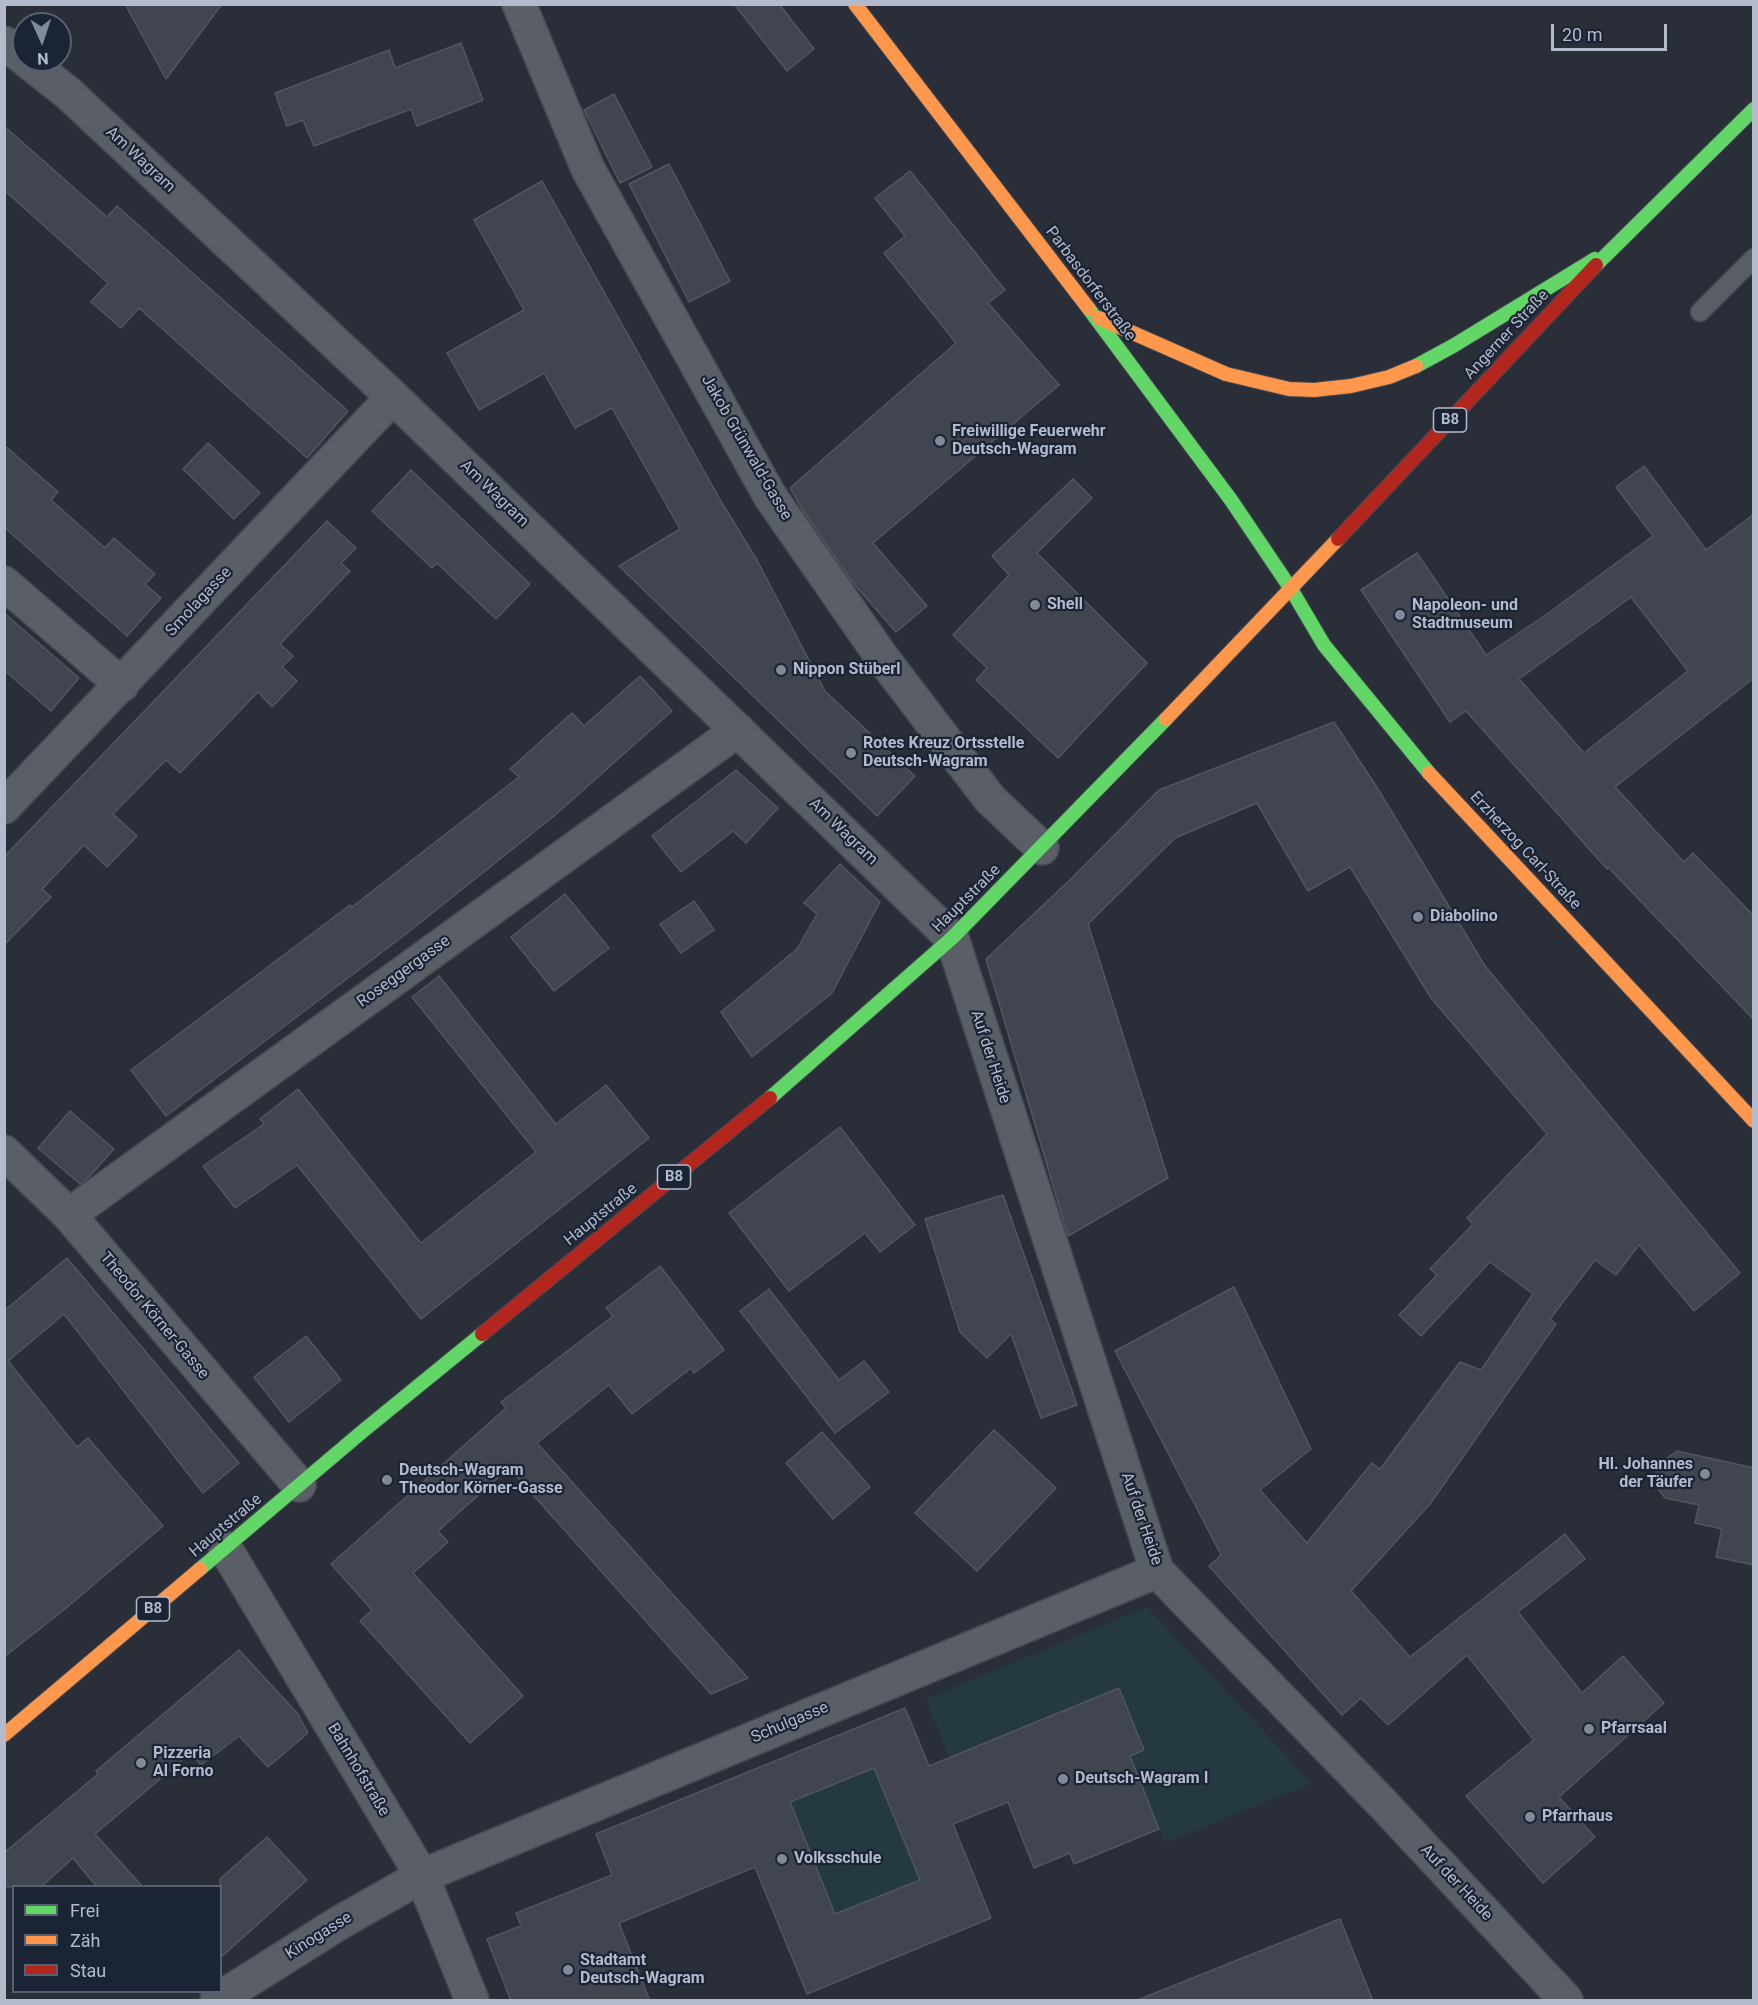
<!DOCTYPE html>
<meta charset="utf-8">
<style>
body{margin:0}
#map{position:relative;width:1758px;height:2005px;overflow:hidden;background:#292e39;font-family:Roboto,sans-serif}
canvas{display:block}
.frame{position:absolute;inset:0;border:6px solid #b2bacb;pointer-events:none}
.legend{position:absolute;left:12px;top:1885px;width:210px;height:108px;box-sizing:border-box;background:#1b2435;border:2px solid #576071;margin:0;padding:8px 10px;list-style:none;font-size:18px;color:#b2bacb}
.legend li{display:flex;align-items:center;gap:12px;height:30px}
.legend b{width:30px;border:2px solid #576071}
.north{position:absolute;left:12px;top:12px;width:60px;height:60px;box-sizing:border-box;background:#1b2435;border:2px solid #576071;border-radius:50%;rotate:177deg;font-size:16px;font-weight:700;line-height:24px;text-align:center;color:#b2bacb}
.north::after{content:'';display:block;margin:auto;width:21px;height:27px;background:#828998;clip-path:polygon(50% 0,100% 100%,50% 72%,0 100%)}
.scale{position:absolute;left:1551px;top:24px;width:116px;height:27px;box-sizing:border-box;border:3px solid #b2bacb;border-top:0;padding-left:8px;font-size:18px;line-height:21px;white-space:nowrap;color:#b2bacb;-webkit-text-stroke:4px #1b2435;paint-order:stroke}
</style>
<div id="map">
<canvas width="1758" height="2005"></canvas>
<div class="frame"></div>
<ul class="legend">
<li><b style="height:8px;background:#63d668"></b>Frei</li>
<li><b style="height:8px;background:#ff974d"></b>Zäh</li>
<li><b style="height:8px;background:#b3261e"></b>Stau</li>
</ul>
<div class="north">N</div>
<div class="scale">20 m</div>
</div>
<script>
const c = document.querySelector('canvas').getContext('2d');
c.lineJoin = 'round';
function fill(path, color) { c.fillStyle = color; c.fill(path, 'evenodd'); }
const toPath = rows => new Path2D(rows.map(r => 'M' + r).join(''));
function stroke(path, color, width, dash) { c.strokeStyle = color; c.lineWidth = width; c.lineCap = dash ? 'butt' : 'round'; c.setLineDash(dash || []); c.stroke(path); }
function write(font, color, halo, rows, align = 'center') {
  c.font = font + ' Roboto,sans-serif'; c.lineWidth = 4.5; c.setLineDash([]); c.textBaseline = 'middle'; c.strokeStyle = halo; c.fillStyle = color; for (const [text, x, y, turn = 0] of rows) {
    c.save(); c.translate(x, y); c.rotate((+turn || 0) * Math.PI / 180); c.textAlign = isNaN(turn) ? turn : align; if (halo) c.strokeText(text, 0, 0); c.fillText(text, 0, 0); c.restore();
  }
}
fill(toPath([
 [1147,1607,1312,1783,1165,1843,1130,1756,1144,1750,1119,1688,949,1757,926,1699],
 [875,1768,920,1880,835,1914,790,1802]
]), '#253940');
const building = toPath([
 [125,4,222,4,166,79,125,4],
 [734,4,779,4,814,49,787,71,734,4],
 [461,43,483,100,417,126,411,109,314,146,303,120,287,126,275,93,389,50,395,68,461,43],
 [614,94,652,167,620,183,584,110,614,94],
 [4,126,107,217,117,206,348,411,307,458,139,308,121,328,91,302,108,283,4,190,4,126],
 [669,164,730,281,689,302,629,184,669,164],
 [910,171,1005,290,988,303,1059,385,873,543,927,606,896,632,853,583,802,509,790,488,956,343,884,253,905,236,875,198,910,171],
 [542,181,722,503,757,560,825,691,915,776,877,816,619,566,680,529,612,408,575,428,544,373,479,410,447,353,524,310,474,220,542,181],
 [208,443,260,493,234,519,183,469,208,443],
 [4,445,58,492,51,500,105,548,114,538,155,574,145,584,161,598,127,636,4,527,4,445],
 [1644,466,1706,550,1754,514,1754,678,1615,787,1684,862,1693,853,1754,916,1754,1020,1608,867,1607,869,1466,711,1450,722,1361,590,1417,553,1486,655,1547,614,1653,536,1616,487,1644,466],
 [1631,597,1688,671,1584,753,1519,679,1631,597],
 [411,470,530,584,496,619,437,563,432,568,372,511,411,470],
 [1073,479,1092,498,1037,553,1147,663,1058,758,976,680,987,668,953,635,1009,575,992,556,1073,479],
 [327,521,356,548,341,563,350,571,280,644,293,656,282,667,297,681,272,707,258,692,180,773,166,760,113,814,137,836,107,867,84,845,42,889,51,897,4,945,4,857,327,521],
 [4,613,79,678,51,711,4,670,4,613],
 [640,676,672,711,554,816,406,934,166,1116,131,1070,350,905,352,907,519,777,510,769,572,713,584,726,640,676],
 [1334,722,1378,789,1485,966,1740,1273,1694,1311,1639,1245,1616,1275,1595,1260,1550,1319,1556,1324,1430,1504,1351,1591,1410,1657,1565,1534,1585,1559,1518,1612,1582,1693,1623,1656,1664,1703,1559,1797,1595,1837,1543,1883,1466,1796,1534,1740,1467,1655,1388,1725,1361,1698,1342,1715,1209,1566,1221,1555,1115,1351,1234,1287,1311,1449,1260,1490,1307,1543,1372,1463,1380,1469,1460,1362,1481,1370,1533,1294,1490,1262,1421,1336,1399,1315,1437,1275,1430,1269,1473,1224,1467,1218,1547,1134,1431,998,1350,867,1308,891,1257,803,1175,838,1088,924,1168,1178,1068,1236,986,959,1072,878,1159,790,1334,722],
 [736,770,778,808,746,843,733,831,681,872,652,836,736,770],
 [840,864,880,902,832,993,752,1057,721,1012,797,949,817,914,804,903,840,864],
 [565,894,609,948,554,991,511,937,565,894],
 [694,901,714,930,681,953,660,924,694,901],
 [439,976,556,1124,606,1085,649,1138,421,1319,297,1165,235,1208,203,1166,264,1124,260,1119,298,1089,421,1243,536,1152,412,997,439,976],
 [70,1111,114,1149,89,1177,80,1184,38,1148,70,1111],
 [840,1127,915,1225,880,1252,865,1233,789,1291,729,1213,840,1127],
 [1003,1195,1077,1405,1041,1418,1011,1334,987,1358,960,1332,925,1219,1003,1195],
 [67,1258,239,1463,203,1493,64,1314,8,1361,77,1447,88,1438,163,1526,65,1609,4,1657,4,1311,67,1258],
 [660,1266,724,1350,694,1373,691,1368,632,1414,609,1385,537,1443,748,1678,711,1694,509,1468,438,1531,448,1542,413,1573,523,1696,470,1743,360,1621,372,1610,331,1564,506,1408,501,1402,613,1316,606,1308,660,1266],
 [769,1289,839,1380,864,1361,889,1392,835,1433,740,1311,769,1289],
 [306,1336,341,1380,289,1422,254,1377,306,1336],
 [994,1430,1056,1488,977,1571,915,1513,994,1430],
 [822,1432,870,1487,833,1519,786,1463,822,1432],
 [1677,1451,1754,1468,1754,1565,1716,1557,1722,1529,1695,1523,1699,1505,1665,1498,1654,1483,1657,1465,1677,1451],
 [239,1650,298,1714,308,1733,268,1767,239,1736,201,1765,191,1753,95,1834,143,1887,97,1887,73,1858,41,1887,4,1887,4,1853,98,1774,96,1771,239,1650],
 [1119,1688,1144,1750,1130,1756,1159,1829,1074,1864,1070,1853,1034,1868,1008,1802,953,1824,991,1918,807,1994,755,1867,619,1923,650,2001,511,2001,487,1939,521,1926,516,1913,612,1875,596,1834,905,1708,929,1766,1119,1688],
 [874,1768,920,1880,835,1914,790,1802,874,1768],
 [267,1837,307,1880,220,1958,220,1879,267,1837],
 [1340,1919,1373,2001,1141,2001,1140,1999,1340,1919]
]);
fill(building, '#40454f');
stroke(building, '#515661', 1.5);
const lane = toPath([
 [1700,312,1754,258]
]);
const street = toPath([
 [519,4,588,169,770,496,881,656,990,799,1042,848],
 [4,43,24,58],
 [26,60,68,93,393,397,952,938,1157,1571,1384,1805,1566,2000],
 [4,583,122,685],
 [4,807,393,397],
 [4,1152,69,1215,299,1485],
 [69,1215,738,730],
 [225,1548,422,1876,472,2000],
 [217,2000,339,1923,422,1876,1157,1571]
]);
const fast = toPath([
 [1596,265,1754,109],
 [1089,309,1231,500,1291,589,1324,645,1429,773],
 [1416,366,1453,346,1595,259],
 [770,1098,952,938,1166,719],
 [200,1569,363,1431,482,1334]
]);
const slow = toPath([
 [855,4,1089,309],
 [1099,318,1226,374,1289,389,1314,390,1351,386,1389,377,1416,366],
 [1166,719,1338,539],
 [1429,773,1754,1121],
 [4,1735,200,1569]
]);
const jam = toPath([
 [1338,539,1596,265],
 [482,1334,770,1098]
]);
stroke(lane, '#454a52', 21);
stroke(street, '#454a52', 36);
stroke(fast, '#454a52', 16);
stroke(slow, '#454a52', 16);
stroke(jam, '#454a52', 16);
stroke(lane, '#595e67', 18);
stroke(street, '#595e67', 33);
stroke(fast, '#63d668', 14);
stroke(slow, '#ff974d', 14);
stroke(jam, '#b3261e', 14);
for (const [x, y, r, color] of [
 [940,441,6,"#828998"],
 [1035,605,6,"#828998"],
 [1400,615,6,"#828998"],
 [781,670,6,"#828998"],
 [851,753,6,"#828998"],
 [1418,917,6,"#828998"],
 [1705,1474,6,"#828998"],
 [387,1480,6,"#828998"],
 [1589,1729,6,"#828998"],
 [141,1763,6,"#828998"],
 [1063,1779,6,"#828998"],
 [1530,1817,6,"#828998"],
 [782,1859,6,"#828998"],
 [568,1970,6,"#828998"]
]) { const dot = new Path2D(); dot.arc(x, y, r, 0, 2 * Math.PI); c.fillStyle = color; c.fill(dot); stroke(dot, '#1b2435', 2); }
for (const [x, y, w] of [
 [1450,420,33],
 [674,1177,33],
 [153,1609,33]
]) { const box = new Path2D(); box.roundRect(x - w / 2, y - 12, w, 24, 4.5); c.fillStyle = '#1b2435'; c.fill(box); stroke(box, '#b2bacb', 1.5); }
write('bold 15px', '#b2bacb', null, [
 ["B8",1450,420],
 ["B8",674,1177],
 ["B8",153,1609]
]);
write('16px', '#b2bacb', '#1b2435', [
 ["Am Wagram",140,160,43],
 ["Parbasdorferstraße",1090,284,53],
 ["Angerner Straße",1507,335,-47],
 ["Jakob Grünwald-Gasse",746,448,60],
 ["Am Wagram",494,494,44],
 ["Smolagasse",199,602,-47],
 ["Am Wagram",843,832,44],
 ["Erzherzog Carl-Straße",1525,851,47],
 ["Hauptstraße",967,899,-45],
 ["Roseggergasse",404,972,-36],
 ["Auf der Heide",990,1057,72],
 ["Hauptstraße",601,1215,-39],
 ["Theodor Körner-Gasse",154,1316,50],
 ["Auf der Heide",1141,1519,71],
 ["Hauptstraße",226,1526,-40],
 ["Schulgasse",790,1723,-23],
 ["Bahnhofstraße",358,1770,59],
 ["Auf der Heide",1456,1883,47],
 ["Kinogasse",319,1936,-32]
]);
write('bold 16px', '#b2bacb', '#1b2435', [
 ["Freiwillige Feuerwehr",952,432],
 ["Deutsch-Wagram",952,450],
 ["Shell",1047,605],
 ["Napoleon- und",1412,606],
 ["Stadtmuseum",1412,624],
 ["Nippon Stüberl",793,670],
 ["Rotes Kreuz Ortsstelle",863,744],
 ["Deutsch-Wagram",863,762],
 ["Diabolino",1430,917],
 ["Hl. Johannes",1693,1465,"right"],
 ["der Täufer",1693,1483,"right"],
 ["Deutsch-Wagram",399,1471],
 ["Theodor Körner-Gasse",399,1489],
 ["Pfarrsaal",1601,1729],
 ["Pizzeria",153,1754],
 ["Al Forno",153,1772],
 ["Deutsch-Wagram I",1075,1779],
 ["Pfarrhaus",1542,1817],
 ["Volksschule",794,1859],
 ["Stadtamt",580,1961],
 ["Deutsch-Wagram",580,1979]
], 'left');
</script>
